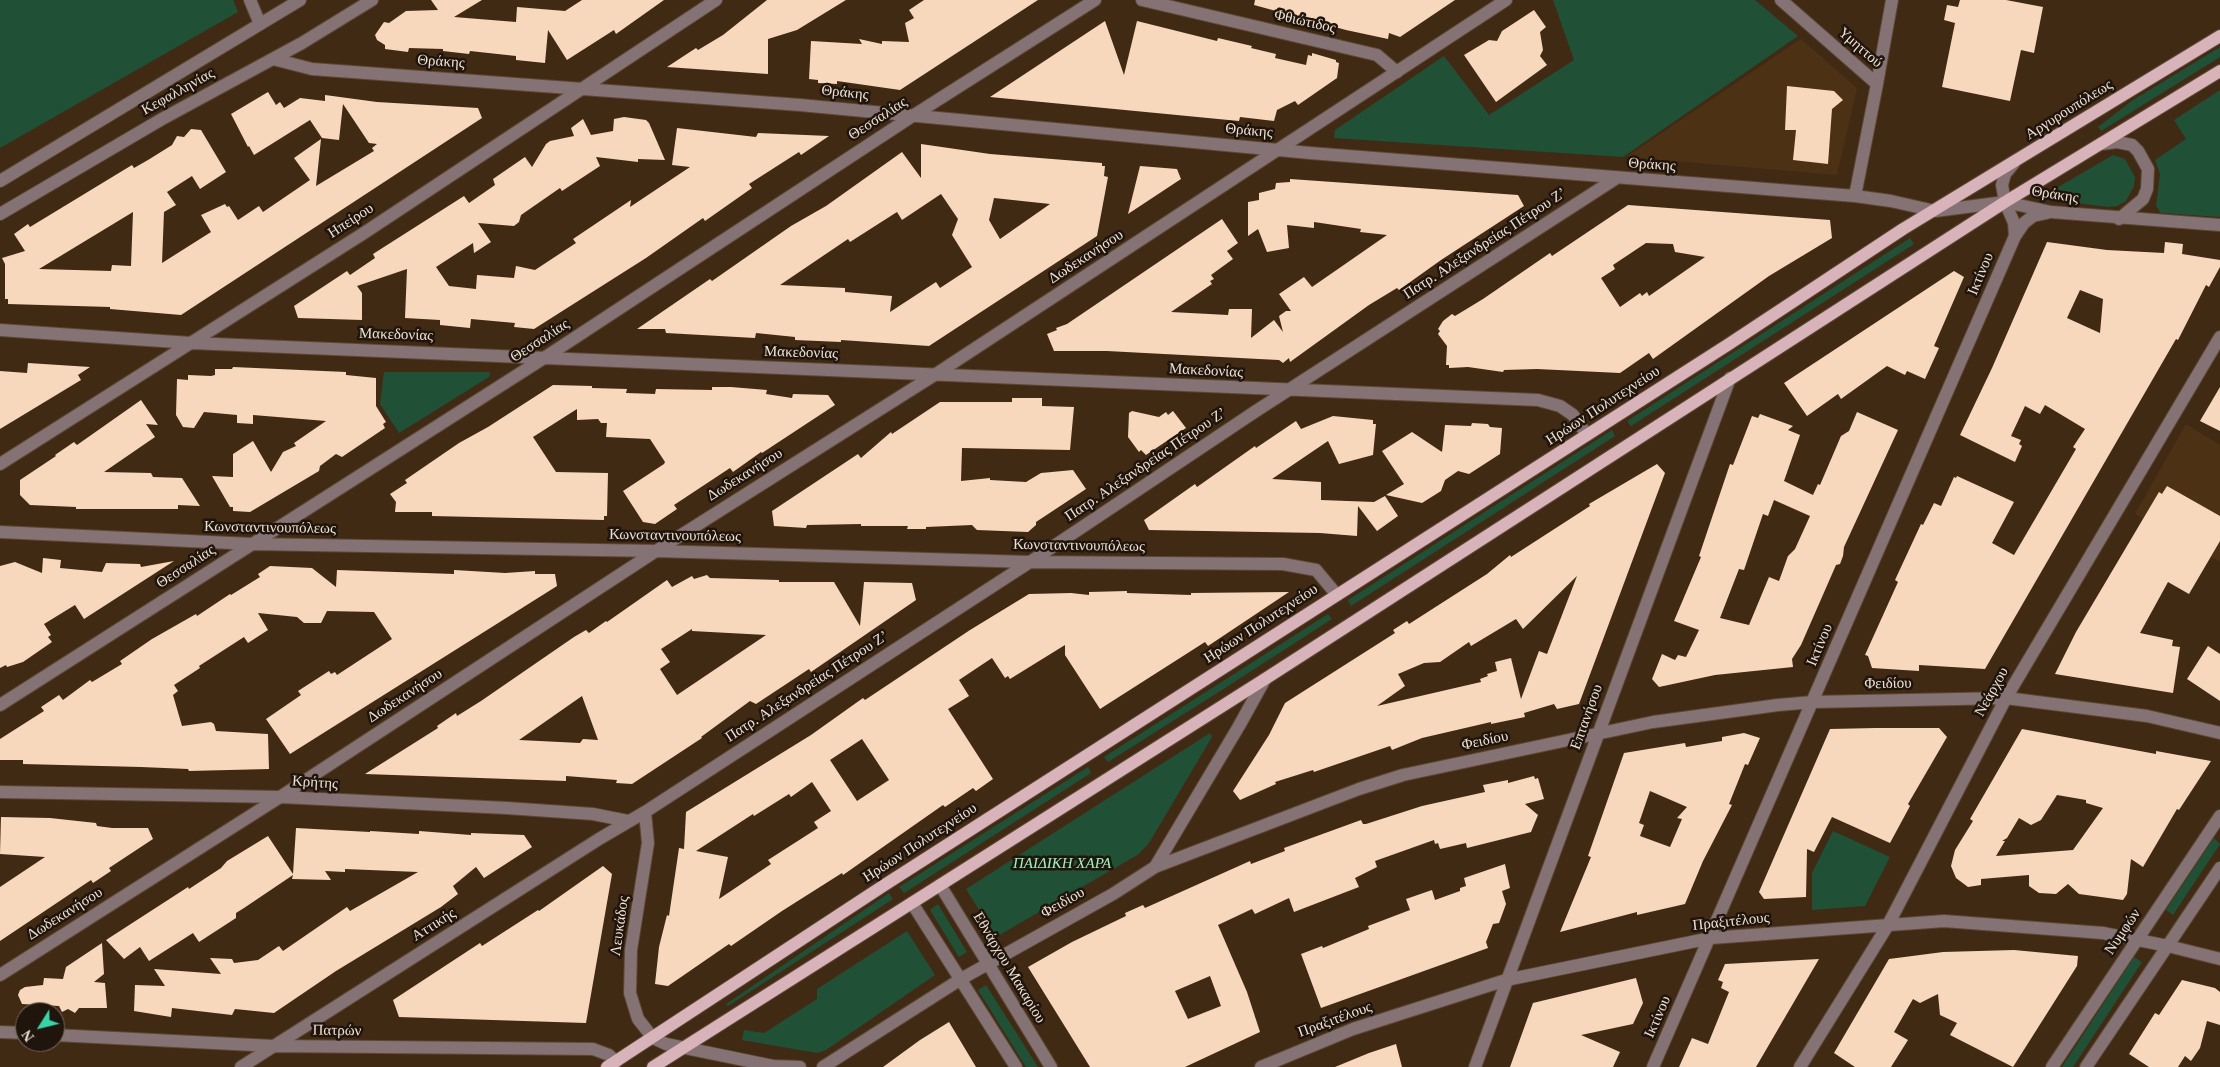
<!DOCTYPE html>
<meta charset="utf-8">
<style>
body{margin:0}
#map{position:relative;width:2220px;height:1067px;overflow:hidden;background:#412a14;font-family:"Times New Roman",serif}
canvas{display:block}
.north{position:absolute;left:15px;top:1002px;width:50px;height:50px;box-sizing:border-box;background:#20150c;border:1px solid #73665c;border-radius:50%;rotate:234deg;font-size:14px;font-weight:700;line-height:20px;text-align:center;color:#efe0d3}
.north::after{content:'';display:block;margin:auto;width:18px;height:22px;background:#37d4a6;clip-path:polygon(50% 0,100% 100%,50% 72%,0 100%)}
</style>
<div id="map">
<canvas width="2220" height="1067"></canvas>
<div class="north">N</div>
</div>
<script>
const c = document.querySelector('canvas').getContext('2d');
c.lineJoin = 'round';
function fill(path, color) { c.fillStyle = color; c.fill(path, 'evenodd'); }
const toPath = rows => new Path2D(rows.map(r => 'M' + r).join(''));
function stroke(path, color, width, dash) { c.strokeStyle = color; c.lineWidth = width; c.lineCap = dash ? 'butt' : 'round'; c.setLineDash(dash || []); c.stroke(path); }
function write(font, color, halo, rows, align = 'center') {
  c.font = font + ' "Times New Roman",serif'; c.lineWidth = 5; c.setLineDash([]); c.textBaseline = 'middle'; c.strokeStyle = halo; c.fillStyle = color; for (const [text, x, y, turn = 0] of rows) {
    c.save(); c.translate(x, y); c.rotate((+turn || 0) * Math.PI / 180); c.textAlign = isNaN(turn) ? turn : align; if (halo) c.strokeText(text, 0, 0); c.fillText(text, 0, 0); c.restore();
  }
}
fill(toPath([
 [1801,39,1857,88,1837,175,1626,157],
 [2186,424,2220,445,2220,562,2135,514]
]), '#4d3115');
fill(toPath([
 [0,0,233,0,238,12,0,148],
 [1553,0,1755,0,1798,36,1623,157,1334,138,1335,130,1444,56,1489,115,1574,60],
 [2220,47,2220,57,2101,131,2098,127,2133,100],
 [2220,90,2220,217,2161,213,2156,206,2160,174,2155,160,2186,139,2174,120],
 [2113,155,2125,159,2135,177,2134,186,2126,201,2117,206,2109,207,2059,201,2054,197,2053,190],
 [1910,238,1914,244,1631,426,1627,421],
 [384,372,489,372,490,374,489,377,399,433,380,404],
 [1612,430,1615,436,1351,606,1348,600],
 [1328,614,1332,619,1225,688,1108,762,1104,757],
 [1210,733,1212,737,1149,843,1139,854,996,937,966,889],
 [1088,767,1091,773,904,893,899,887],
 [1833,831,1890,857,1865,906,1812,910,1812,873],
 [2214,838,2220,844,2173,915,2166,910],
 [889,893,893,899,728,1006,726,1004],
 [938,904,967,952,959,957,930,910],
 [907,931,935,975,826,1050,817,1053,742,1040,744,1030,764,1033,817,999,817,989],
 [2134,957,2142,962,2073,1067,2062,1067],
 [986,985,1038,1067,1026,1067,978,990]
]), '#205136');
fill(toPath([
 [431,0,482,0,454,17,516,22,517,7,565,11,582,0,664,0,616,34,614,30,567,60,548,30,545,63,516,60,516,56,470,51,469,54,443,51,443,49,409,48,408,52,385,49,385,45,377,40,375,35,384,22,389,23,406,11,438,10],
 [767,0,846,0,797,30,768,39,768,74,667,67,696,48,698,50,723,35],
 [924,0,1038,0,900,90,837,81,837,84,818,83,818,80,809,79,811,41,862,44,859,39,882,44,882,41,909,42,905,23,914,18,909,10],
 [1255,0,1455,0,1400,37,1389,33,1388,39,1346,30,1254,5],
 [1960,0,2006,0,2043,7,2034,53,2021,50,2010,101,1942,87,1955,23,1944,20,1947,5,1958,7],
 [1534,10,1546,27,1540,32,1543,50,1540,56,1547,65,1496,102,1464,55,1489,40,1497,41,1502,31],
 [1105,21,1124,75,1137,21,1217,41,1218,38,1252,46,1251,48,1276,54,1275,58,1306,65,1308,55,1312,56,1312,53,1336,60,1336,62,1339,63,1337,78,1298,105,1295,101,1277,110,1274,121,1240,117,1239,121,990,97],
 [1787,86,1834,91,1843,100,1832,109,1828,164,1793,160,1796,130,1785,130],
 [268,92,276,105,280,102,284,108,300,98,325,101,325,95,377,102,478,108,482,118,181,315,110,309,110,307,8,304,8,299,5,299,5,264,2,258,25,251,14,234,28,224,30,227,132,165,134,168,148,160,172,145,177,136,184,137,191,129,201,130,226,172,200,189,192,176,167,192,176,205,164,212,162,263,211,232,201,215,225,204,227,207,229,206,238,220,259,206,263,212,310,180,294,158,321,139,316,186,374,151,372,148,377,144,369,143,343,104,339,140,322,138,310,120,254,155,249,146,248,147,231,114],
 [133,212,131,266,112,265,111,271,39,269],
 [624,117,646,120,649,123,665,160,638,159,638,162,596,157,600,166,562,191,560,188,521,215,519,222,514,226,478,223,491,242,474,253,473,243,436,267,449,286,476,289,477,275,514,278,516,266,535,270,576,243,573,239,631,200,630,207,690,167,672,165,677,128,756,137,758,133,829,136,801,155,799,152,749,184,752,188,705,221,703,218,646,258,534,329,514,327,515,323,471,319,470,328,440,325,440,320,405,318,407,269,357,286,362,293,362,320,298,318,294,306,347,271,350,275,375,258,373,254,464,196,469,203,495,185,493,179,525,157,532,167,546,144,550,141,574,136,571,128,583,119,591,135,613,131,614,119],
 [921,144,990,154,1102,163,1102,166,1105,166,1104,176,1108,177,1097,236,929,346,841,340,841,342,795,340,795,337,756,333,755,338,666,333,665,329,637,329,710,279,712,281,791,226,826,206,902,152,921,178],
 [941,194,958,219,952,235,972,267,940,288,936,282,890,312,892,296,845,292,845,288,780,285,848,239,850,242,897,212,902,220],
 [994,198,1050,204,1000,239,989,220],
 [1140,166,1177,169,1181,179,1128,214],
 [1290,179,1518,195,1524,206,1441,260,1399,290,1397,288,1369,305,1290,362,1289,358,1283,363,1279,360,1259,359,1107,351,1054,351,1047,334,1057,330,1056,328,1067,324,1222,219,1238,243,1227,251,1233,259,1211,275,1214,279,1210,281,1212,284,1171,312,1228,315,1229,309,1252,309,1251,338,1274,320,1283,332,1279,316,1286,311,1291,311,1279,294,1304,277,1312,287,1387,235,1360,232,1361,229,1314,222,1314,228,1287,225,1289,248,1267,252,1258,229,1248,236,1248,202,1259,200,1259,193,1275,189,1276,183,1290,182],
 [1628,205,1830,220,1832,238,1769,276,1653,359,1649,353,1620,373,1537,369,1504,370,1503,372,1468,367,1449,368,1449,365,1446,365,1447,346,1438,334,1440,331,1438,329,1443,321,1452,314,1455,316,1483,299,1550,253,1552,256],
 [1646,243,1673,244,1675,252,1705,257,1649,296,1647,292,1642,296,1640,293,1620,307,1601,278,1615,269,1613,265],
 [2047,242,2107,250,2164,253,2165,242,2183,244,2182,254,2220,260,2220,267,2209,287,2206,285,2178,340,2176,339,1985,669,1919,665,1919,671,1872,668,1868,656,1865,655,1898,582,1895,580,1921,524,1923,525,1934,503,1941,506,1954,477,1956,478,1957,476,2014,502,1992,543,2014,555,2076,449,2073,447,2085,429,2045,405,2040,414,2025,406,2011,436,2021,440,2019,444,2022,446,2015,462,1960,435,1992,368],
 [2080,290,2103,299,2100,333,2067,318],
 [1954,271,1964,277,1934,346,1939,348,1925,379,1907,371,1905,375,1887,366,1841,399,1838,394,1807,416,1784,383],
 [28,363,90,367,78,375,81,380,0,429,0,371,27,373],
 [233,367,346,372,346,375,376,378,376,406,386,422,383,424,385,428,342,457,336,454,320,466,319,471,250,512,233,511,233,507,230,507,212,476,233,477,233,454,253,441,271,472,283,452,296,446,294,443,326,421,253,415,253,424,237,423,237,415,204,412,194,428,183,427,176,415,177,379,188,380,188,375,211,376,215,375,215,369,232,369],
 [553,385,592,386,592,388,627,389,626,393,655,394,656,389,712,390,712,387,731,387,767,390,766,394,792,398,793,394,828,395,835,405,762,453,761,452,733,472,730,468,674,505,677,509,655,524,643,522,623,491,664,464,665,462,650,439,606,437,607,423,601,423,598,419,577,420,577,409,533,437,556,472,608,473,607,516,604,516,604,520,432,516,432,512,395,512,396,502,390,494,407,483,405,480,459,443,488,427],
 [2220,387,2220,431,2200,421],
 [1012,398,1042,398,1042,406,1074,407,1070,450,962,448,961,481,990,478,990,480,1026,482,1041,473,1073,470,1086,489,1036,522,1036,525,1028,532,977,530,972,525,926,527,926,529,907,529,908,526,861,526,861,524,807,525,806,528,774,526,772,511,858,454,861,458,891,432,892,434,940,402,1012,402],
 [141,400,158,425,146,424,155,437,104,472,151,473,153,477,182,478,200,506,178,505,178,509,76,509,76,507,30,505,20,495,20,480,56,456,55,455,74,442,77,445],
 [1132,411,1159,417,1166,412,1168,415,1173,411,1186,428,1146,455,1141,450,1139,452,1128,437,1129,413],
 [1857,412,1898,430,1844,547,1843,556,1840,564,1836,565,1801,645,1792,659,1793,667,1715,675,1659,687,1652,679,1662,654,1675,660,1678,655,1686,657,1699,630,1674,621,1701,557,1699,556,1730,464,1733,465,1752,416,1758,418,1760,414,1793,426,1788,430,1800,435,1784,481,1813,495,1818,484,1820,485,1841,436,1849,431],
 [1774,500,1810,516,1795,549,1788,556,1779,581,1769,577,1749,625,1720,618,1739,569,1744,570,1763,514,1768,516],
 [1333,416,1373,420,1373,424,1376,424,1373,455,1339,464,1328,441,1272,479,1321,482,1321,500,1374,502,1385,496,1398,516,1377,531,1358,506,1357,536,1320,533,1149,530,1144,520,1195,484,1197,487,1255,446,1256,448,1296,421,1301,429],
 [1472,423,1488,424,1490,427,1502,428,1500,454,1469,474,1458,471,1445,480,1441,491,1422,503,1386,495,1404,484,1382,451,1412,432,1442,452,1445,425,1471,426],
 [1657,464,1665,473,1579,704,1557,709,1554,704,1524,713,1525,717,1491,724,1491,722,1422,738,1392,750,1390,746,1314,772,1313,770,1275,782,1276,784,1240,800,1233,791,1269,735,1285,703,1395,633,1393,630,1407,621,1409,624,1487,574,1510,555,1511,557,1590,506,1589,504],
 [1577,576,1547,654,1539,651,1521,699,1511,658,1495,662,1497,671,1487,674,1488,676,1480,679,1481,682,1377,706,1405,686,1398,674,1424,663,1440,662,1469,642,1471,646,1516,619,1523,629],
 [2167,486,2220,516,2220,541,2189,594,2168,582,2140,633,2173,640,2172,646,2180,647,2173,693,2055,674,2076,632,2140,524,2159,492,2162,494],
 [43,558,61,560,60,568,102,572,106,563,140,564,141,567,174,561,84,619,75,605,44,624,51,635,48,637,52,642,23,662,7,667,6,665,0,668,0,566,15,562,42,573],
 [270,566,312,568,336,587,337,570,454,574,454,570,505,573,535,571,535,574,555,574,557,586,290,754,266,719,301,695,298,691,329,671,331,674,335,672,337,675,392,639,374,612,327,611,321,623,304,623,297,617,258,613,268,630,248,643,244,637,199,666,200,668,174,685,178,691,173,695,182,726,211,722,214,724,216,731,268,734,269,769,189,771,188,769,141,767,23,764,23,760,0,760,0,739,44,711,41,707,59,695,63,700,90,680,92,682,122,664,120,661,152,639,196,614,197,616,230,594,231,595,260,577,258,574],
 [707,575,710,578,779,580,779,582,834,582,860,626,864,582,912,583,916,600,811,672,809,669,756,704,750,701,701,737,702,738,632,784,616,783,617,780,566,776,566,781,365,774,438,728,437,726,456,713,457,716,481,701,574,637,586,630,589,633,606,621,607,622,667,580,672,587,692,576,694,579],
 [692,629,692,631,766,635,677,695,660,669,670,662,661,649],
 [582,696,598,740,583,739,580,743,519,740],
 [1127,591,1127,593,1191,595,1191,593,1289,592,1208,646,1205,642,1100,709,1065,655,1065,645,1010,679,1008,676,1005,678,992,658,959,680,969,696,948,709,993,779,976,791,973,788,945,807,943,805,843,875,842,873,782,911,731,946,729,944,668,986,655,984,659,947,667,915,669,916,679,848,684,849,686,812,811,735,863,698,865,700,970,630,1029,594,1071,593,1089,595,1089,592],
 [862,739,889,780,857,801,830,760],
 [812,782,831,811,814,822,818,828,768,860,771,864,719,899,728,857,696,851,753,814,754,816,789,794,791,797],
 [2208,646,2220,654,2220,701,2187,679],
 [1876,728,1939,728,1947,737,1908,804,1910,806,1890,843,1832,817,1814,852,1807,849,1806,897,1764,899,1759,892,1830,729],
 [2022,729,2156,754,2156,751,2211,761,2179,810,2177,809,2143,867,2131,859,2127,894,2123,900,2079,894,2068,884,2056,894,2039,893,2029,886,2029,875,1981,879,1981,885,1968,887,1956,878,1951,866,1955,850,1973,821,1970,819],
 [2057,795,2086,800,2086,803,2103,808,2073,850,1996,856,2005,841,2002,841,2007,838,2019,818,2031,825,2041,820],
 [1744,733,1760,738,1748,765,1745,764,1729,804,1732,805,1703,861,1685,904,1637,915,1637,912,1560,932,1591,857,1588,856,1624,753,1685,743,1686,747,1722,741,1722,737],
 [1650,791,1687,807,1677,818,1682,819,1670,847,1640,836,1644,825,1639,823],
 [1534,776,1535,779,1538,778,1544,799,1525,804,1538,815,1531,832,1467,848,1466,843,1440,849,1438,843,1435,844,1434,840,1375,861,1377,867,1355,878,1359,887,1294,912,1289,898,1255,914,1252,909,1218,925,1247,992,1260,1032,1185,1067,1090,1067,1028,967,1072,942,1126,916,1125,913,1143,905,1145,908,1250,861,1251,864,1285,851,1284,848,1361,820,1363,824,1366,824,1422,806,1485,792,1483,785,1508,780,1508,783],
 [1210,976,1221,1006,1188,1019,1175,991],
 [1,817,50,818,96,823,97,826,112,828,148,828,153,839,109,868,111,871,93,883,91,880,0,941,0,887,45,857,0,854],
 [296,828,370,832,370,831,419,834,419,831,471,835,471,833,524,835,532,847,484,878,476,867,453,886,458,894,441,907,336,971,274,1013,235,1009,232,1015,172,1008,171,1017,134,1011,135,985,165,986,154,969,221,974,210,958,232,959,234,963,258,960,279,946,283,951,347,907,350,911,418,872,345,869,345,872,325,871,331,880,292,879,293,875,244,908,236,913,236,918,199,942,193,933,149,961,140,947,124,959,106,940,188,887,189,889,221,868,227,861,268,836,293,874],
 [1505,864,1510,888,1502,891,1506,904,1499,923,1493,924,1486,942,1488,948,1321,1008,1301,954,1322,946,1323,948,1369,929,1368,926,1410,910,1406,899,1432,890,1435,900,1460,891,1460,888,1466,886,1464,878],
 [603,866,612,874,586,1023,399,1017,393,1000,480,943,482,946,538,910,539,911],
 [102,943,104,974,94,982,105,983,107,1008,79,1008,75,1013,68,1009,62,1012,59,1006,22,1004,18,995,20,990,25,987,43,985,44,978,63,979,66,967],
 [2014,950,2078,956,2077,966,2013,1067,1950,1035,1957,1023,1940,1015,1938,994,1920,1003,1913,999,1894,1032,1908,1040,1891,1067,1855,1067,1834,1053,1889,959,1943,952],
 [1819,959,1756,1067,1679,1067,1692,1038,1708,1044,1729,992,1721,988,1723,982,1718,980,1725,964],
 [1636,978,1643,1003,1633,1024,1581,1035,1620,1052,1613,1067,1510,1067,1533,1003],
 [2182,980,2215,988,2220,992,2220,1025,2207,1021,2200,1048,2191,1061,2185,1056,2178,1067,2149,1067,2129,1054,2155,1013,2159,1015],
 [949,1022,976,1067,883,1067,920,1040],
 [1396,1044,1402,1067,1335,1067,1369,1053]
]), '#f7d8bd');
const minor = toPath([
 [250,0,260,24],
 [1142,0,1377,55,1397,72],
 [1781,0,1877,84,1855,196],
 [273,59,312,69,800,105,1310,153,1855,196,1891,201,1935,211,2005,202,2051,212,2220,225],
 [1877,84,1892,0],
 [2101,144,2117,142,2132,145,2138,151,2148,169,2147,189,2143,199,2119,219],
 [2014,163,2005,174,2002,185,2005,202,2014,223,2015,236],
 [0,181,300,0],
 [0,214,162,119,302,43,372,0],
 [0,330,191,343,1538,400,1560,406,1573,415,1587,435],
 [0,464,364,233,716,0],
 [0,532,252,544,656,551,1030,562,1283,564,1316,570,1337,595],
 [0,705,544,358,911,117,1095,0],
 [0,792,280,797,507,808,593,814,628,821],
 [645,812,648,843,631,950,630,993,638,1019,653,1038,666,1044,773,1066,800,1067],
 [1155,867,1239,726,1265,679],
 [940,885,1051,1067],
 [912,903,1016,1067],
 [0,975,280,797,656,551,936,374,1506,0],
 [0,1032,25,1033],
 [55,1035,273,1046,593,1049,609,1055,616,1062],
 [241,1067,599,839,645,812,1030,562,1256,411,1615,179],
 [823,1067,961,979,1113,894,1155,867,1359,789,1403,775,1653,722,1778,705,1813,702,2006,698,2147,716,2220,733],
 [1261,1067,1353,1029,1506,980,1711,938,1944,921,2103,933,2168,946,2220,959],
 [1475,1067,1730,378],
 [1653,1067,2015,236,2024,223,2033,216,2047,213],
 [1800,1067,1888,925,2006,698,2220,337],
 [2052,1067,2220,816],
 [2086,1067,2220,868]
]);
const major = toPath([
 [607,1067,886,884,1729,344,1903,229,2220,36],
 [653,1067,1265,679,2005,202,2220,71]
]);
stroke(minor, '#5d4733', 14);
stroke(major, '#5d4733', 14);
stroke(minor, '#847275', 12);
stroke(major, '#d8b4ba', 12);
write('15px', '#efe0d3', '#20150c', [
 ["Φθιώτιδος",1305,22,13],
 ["Υμηττού",1860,48,41],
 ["Θράκης",441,62,4],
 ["Κεφαλληνίας",178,92,-29],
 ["Θράκης",845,93,6],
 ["Αργυρουπόλεως",2069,110,-32],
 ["Θεσσαλίας",878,119,-33],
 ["Θράκης",1249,131,5],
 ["Θράκης",1652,165,4],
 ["Θράκης",2055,195,9],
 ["Ηπείρου",351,221,-33],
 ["Πατρ. Αλεξανδρείας Πέτρου Ζ’",1485,244,-33],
 ["Δωδεκανήσου",1086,257,-33],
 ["Ικτίνου",1981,274,-67],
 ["Μακεδονίας",396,335,2],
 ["Θεσσαλίας",540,341,-33],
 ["Μακεδονίας",801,353,2],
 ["Μακεδονίας",1206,371,3],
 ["Ηρώων Πολυτεχνείου",1603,406,-33],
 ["Πατρ. Αλεξανδρείας Πέτρου Ζ’",1146,465,-34],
 ["Δωδεκανήσου",745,475,-32],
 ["Κωνσταντινουπόλεως",270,528,1],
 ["Κωνσταντινουπόλεως",675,536,1],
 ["Κωνσταντινουπόλεως",1079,546,1],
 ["Θεσσαλίας",186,567,-33],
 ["Ηρώων Πολυτεχνείου",1261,624,-33],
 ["Ικτίνου",1820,645,-67],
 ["Φειδίου",1888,684,-1],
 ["Πατρ. Αλεξανδρείας Πέτρου Ζ’",807,687,-33],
 ["Νεάρχου",1992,692,-61],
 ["Δωδεκανήσου",405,696,-33],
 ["Επτανήσου",1587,717,-70],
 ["Φειδίου",1485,741,-12],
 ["Κρήτης",315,783,4],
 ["Ηρώων Πολυτεχνείου",920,843,-33],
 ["Φειδίου",1063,903,-29],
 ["Δωδεκανήσου",65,914,-32],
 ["Πραξιτέλους",1731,922,-6],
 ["Αττικής",434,925,-32],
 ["Λευκάδος",620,926,-82],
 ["Νυμφών",2123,932,-56],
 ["Εθνάρχου Μακαρίου",1009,968,59],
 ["Ικτίνου",1658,1017,-66],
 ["Πραξιτέλους",1335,1020,-20],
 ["Πατρών",337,1031,1]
]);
write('italic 15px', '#9cf5bf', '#20150c', [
 ["ΠΑΙΔΙΚΗ ΧΑΡΑ",1062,864]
]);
</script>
